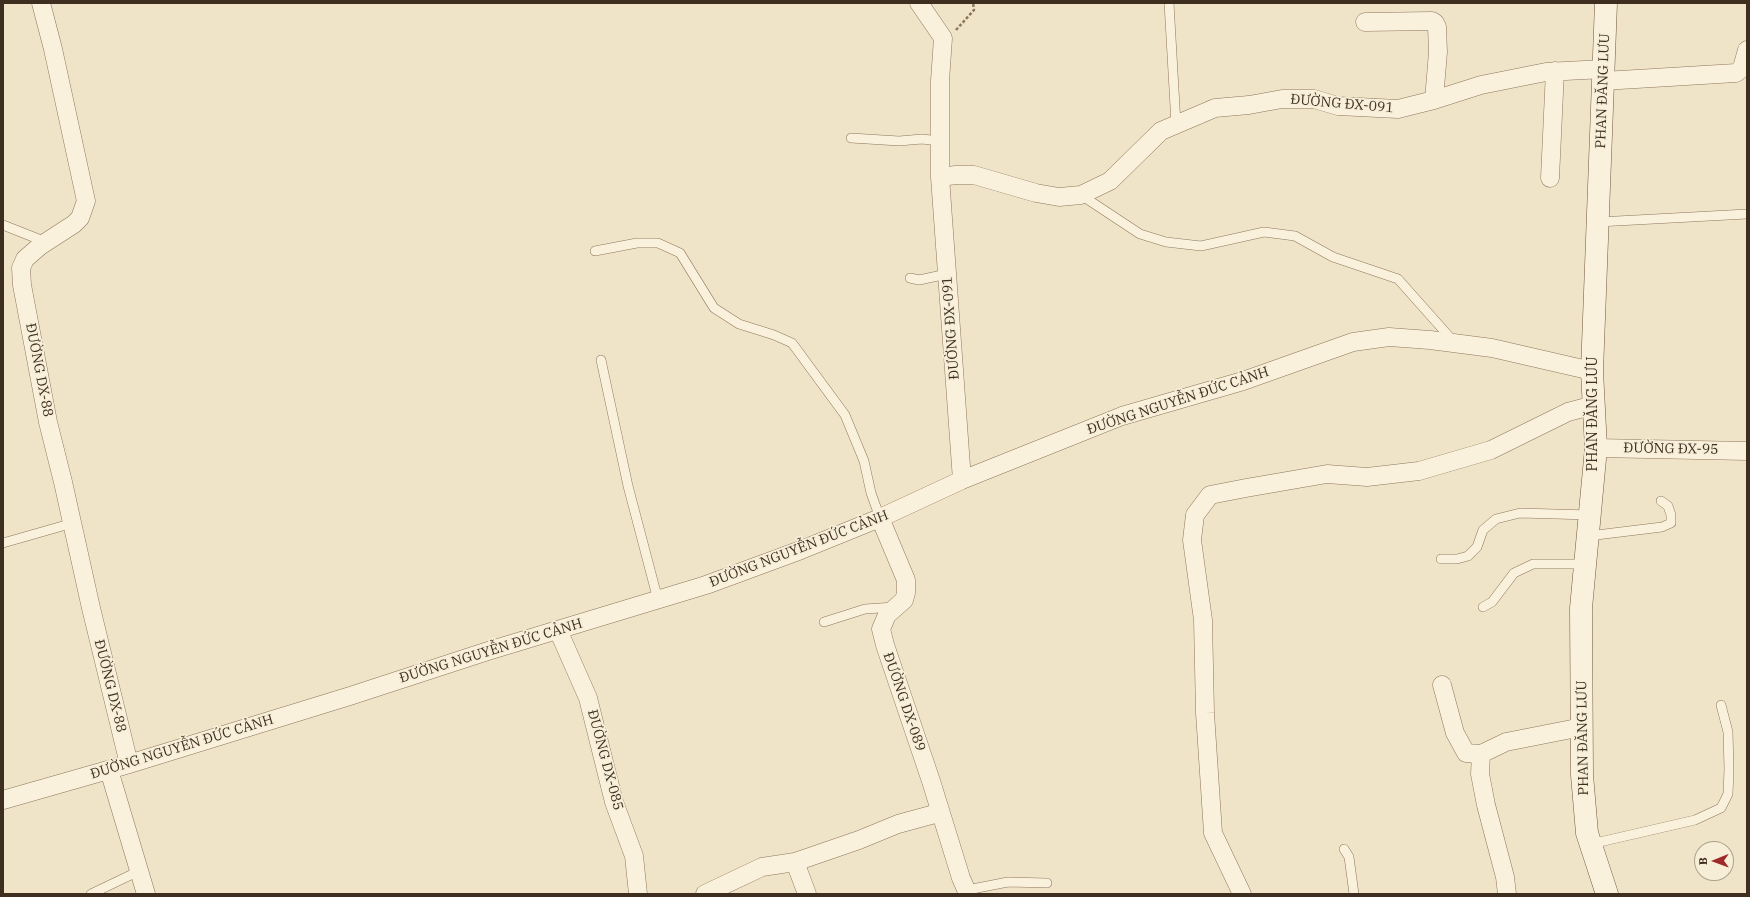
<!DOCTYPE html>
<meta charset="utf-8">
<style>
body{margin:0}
#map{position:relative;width:1750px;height:897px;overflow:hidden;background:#f0e4c8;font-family:"IBM Plex Serif",serif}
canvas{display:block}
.frame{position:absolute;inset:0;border:4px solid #3d2e20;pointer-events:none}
.north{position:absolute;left:1694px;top:841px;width:40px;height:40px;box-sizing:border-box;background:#f7eed8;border:1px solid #ada18e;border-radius:50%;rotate:269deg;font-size:11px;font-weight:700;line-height:16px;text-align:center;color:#3d2e20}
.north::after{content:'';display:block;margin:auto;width:14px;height:18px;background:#9e2a2b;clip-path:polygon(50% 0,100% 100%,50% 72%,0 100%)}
</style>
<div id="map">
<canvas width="1750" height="897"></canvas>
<div class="frame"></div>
<div class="north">B</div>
</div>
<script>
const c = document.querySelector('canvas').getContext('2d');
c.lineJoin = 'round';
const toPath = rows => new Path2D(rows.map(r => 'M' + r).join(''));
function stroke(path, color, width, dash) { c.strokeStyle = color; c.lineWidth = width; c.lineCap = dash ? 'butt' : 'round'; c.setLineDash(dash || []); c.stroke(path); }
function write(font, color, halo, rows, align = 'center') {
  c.font = font + ' "IBM Plex Serif",serif'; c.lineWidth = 3.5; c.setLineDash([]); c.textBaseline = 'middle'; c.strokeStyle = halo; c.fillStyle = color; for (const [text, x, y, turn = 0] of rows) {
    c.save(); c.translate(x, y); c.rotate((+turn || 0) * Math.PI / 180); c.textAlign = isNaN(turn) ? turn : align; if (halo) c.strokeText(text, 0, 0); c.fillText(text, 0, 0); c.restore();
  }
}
const lane = toPath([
 [1169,3,1176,124],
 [851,138,899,141,922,139,939,141],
 [1081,195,1140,234,1166,242,1201,246,1264,232,1295,236,1333,257,1398,279,1454,342],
 [1598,222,1747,214],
 [3,225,46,242],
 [595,251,637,243,658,243,680,253,714,308,739,324,774,335,792,343,845,415,864,461,871,493,880,518],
 [910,278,919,280,947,274],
 [601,360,628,486,658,600],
 [1588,536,1662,527,1671,523,1671,515,1668,506,1661,501],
 [3,543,73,523],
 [1441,559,1457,559,1468,556,1477,547,1483,530,1496,519,1520,513,1590,515],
 [1483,607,1492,602,1514,573,1533,564,1585,564],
 [824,622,865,609,895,607],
 [1591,844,1695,820,1721,808,1728,794,1729,769,1728,732,1721,705],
 [1344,849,1349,857,1354,894],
 [967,890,1008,882,1047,883],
 [91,894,139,871]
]);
const street = toPath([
 [41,3,53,49,86,201,80,218,74,224,40,246,25,259,21,268,22,285,48,422,63,482,91,608,129,764],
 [919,3,943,38,940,81,940,177,962,480],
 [1365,22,1432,21,1435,23,1437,27,1438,52,1434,100],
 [1603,81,1736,73,1742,68,1747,50],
 [940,177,956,175,974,175,1036,193,1059,197,1081,195,1110,181,1161,131,1215,108,1249,105,1282,99,1314,99,1338,106,1398,109,1434,100,1481,85,1546,72,1604,69],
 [1550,178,1555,71],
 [1596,448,1747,451],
 [880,518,906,580,906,593,904,600,887,615,881,629,885,645,931,781,961,878,968,894],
 [558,630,588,698,614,802,634,856,638,894],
 [1442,685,1455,733,1466,753,1481,754,1506,742,1582,727],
 [1481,754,1480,774,1486,805,1505,877,1507,894],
 [109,770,146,894],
 [3,800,129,764,350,696,488,651,706,585,801,550,880,518,962,480,1122,416,1243,381,1353,342,1389,337,1430,340,1492,348,1592,371],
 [795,862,807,894],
 [705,894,762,867,795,862,859,840,898,824,931,815,940,811],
 [1242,894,1213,833,1205,713,1203,620,1192,540,1195,515,1210,495,1246,488,1327,474,1367,477,1419,471,1491,450,1568,412,1594,405]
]);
const secondary = toPath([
 [1606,3,1592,371,1596,448,1581,608,1582,775,1587,833,1607,894]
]);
stroke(lane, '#8d765c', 10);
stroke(street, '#8d765c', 19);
stroke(secondary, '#6f573f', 23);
stroke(toPath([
 [956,30,974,10,973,3]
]), '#8d765c', 2.5, [3, 2]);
stroke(lane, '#faf1dc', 9);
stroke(street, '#faf1dc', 18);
stroke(secondary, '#faf1dc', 22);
write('14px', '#3d2e20', '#f7eed8', [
 ["PHAN ĐĂNG LƯU",1603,91,-88],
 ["ĐƯỜNG ĐX-091",1342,104,5],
 ["ĐƯỜNG ĐX-091",951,328,-94],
 ["ĐƯỜNG DX-88",39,370,79],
 ["ĐƯỜNG NGUYỄN ĐỨC CẢNH",1178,401,-18],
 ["PHAN ĐĂNG LƯU",1593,414,-90],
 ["ĐƯỜNG ĐX-95",1671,449,1],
 ["ĐƯỜNG NGUYỄN ĐỨC CẢNH",799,549,-21],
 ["ĐƯỜNG NGUYỄN ĐỨC CẢNH",491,651,-17],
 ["ĐƯỜNG DX-88",110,686,76],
 ["ĐƯỜNG DX-089",904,702,71],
 ["PHAN ĐĂNG LƯU",1583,738,-91],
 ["ĐƯỜNG NGUYỄN ĐỨC CẢNH",182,747,-17],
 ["ĐƯỜNG DX-085",605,760,75]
]);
</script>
